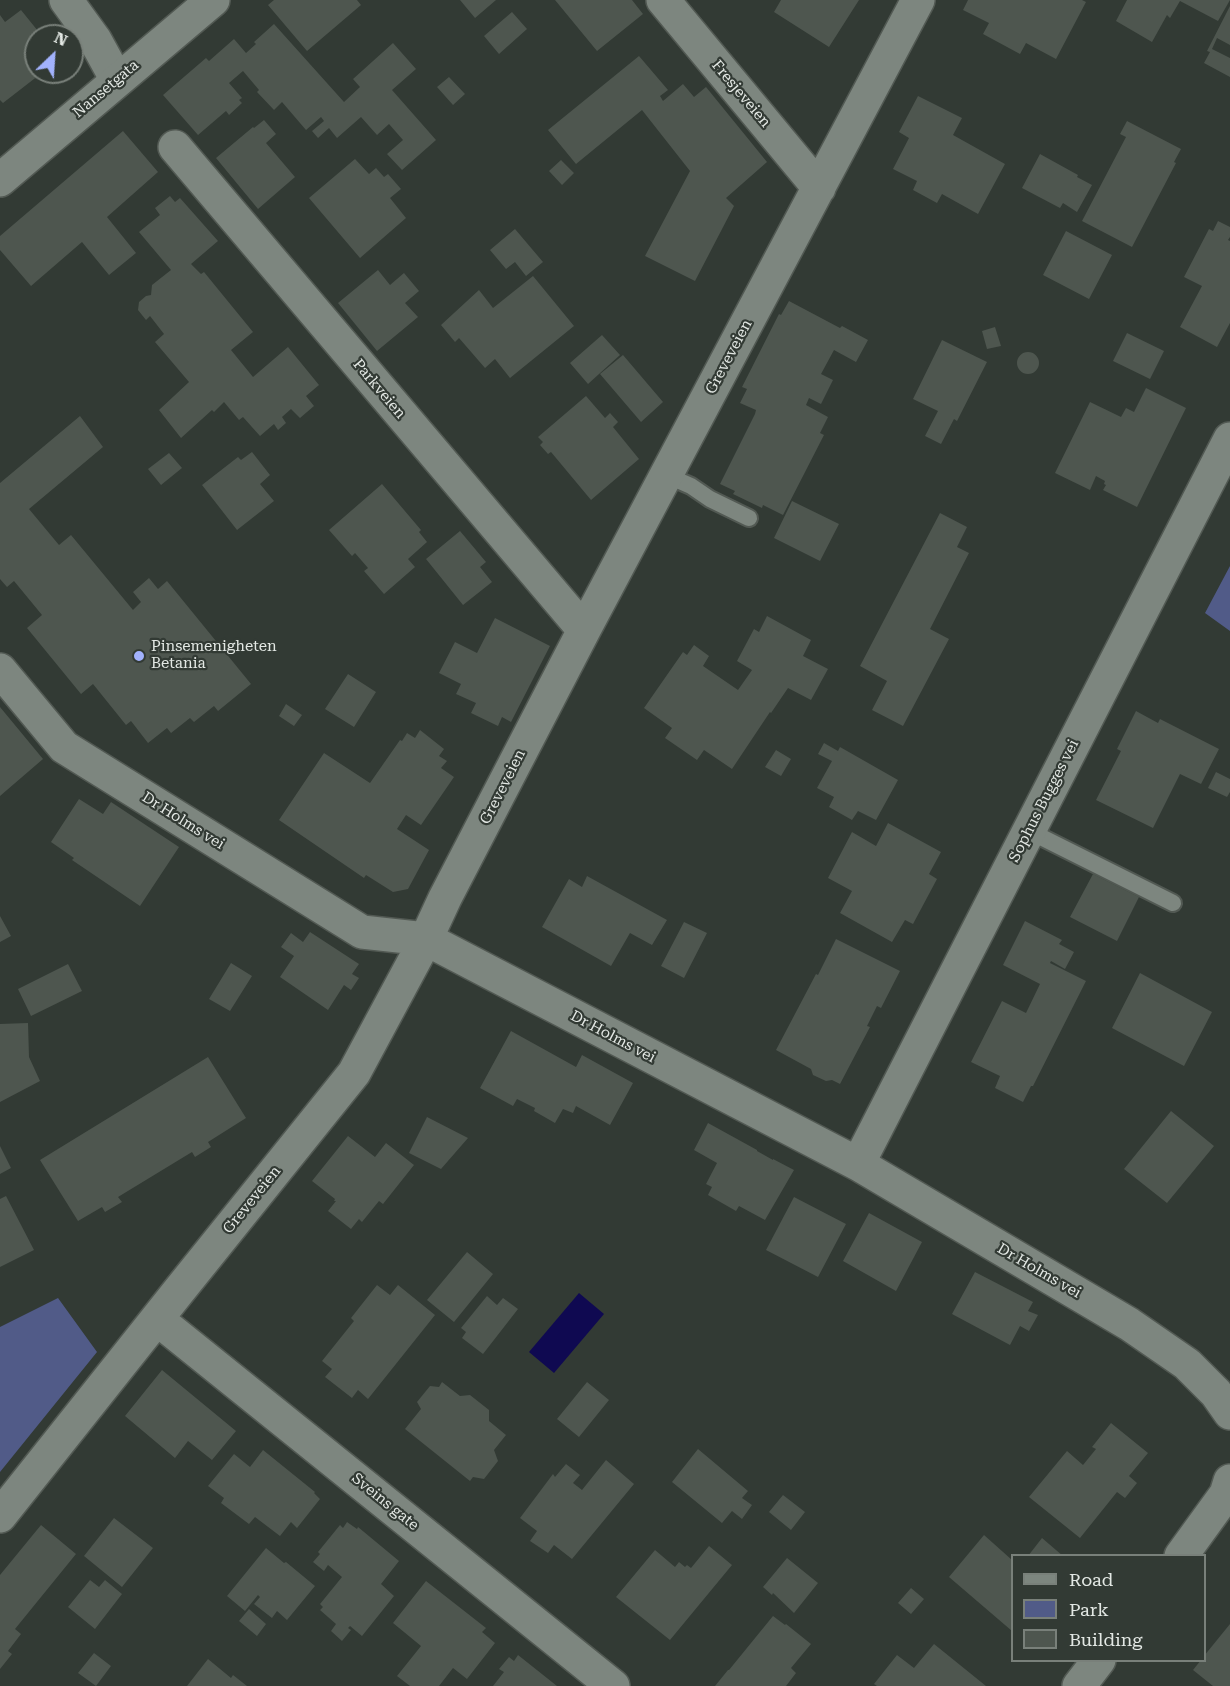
<!DOCTYPE html>
<style>
body{margin:0}
#map{position:relative;width:1230px;height:1686px;overflow:hidden;background:#323a34;font-family:"Roboto Serif",serif}
canvas{display:block}
.legend{position:absolute;left:1011px;top:1554px;width:195px;height:108px;box-sizing:border-box;background:#323a34;border:2px solid #79807a;margin:0;padding:8px 10px;list-style:none;font-size:18px;color:#e3e8e4}
.legend li{display:flex;align-items:center;gap:12px;height:30px}
.legend b{width:30px;border:2px solid #79807a}
.north{position:absolute;left:24px;top:24px;width:60px;height:60px;box-sizing:border-box;background:#323a34;border:2px solid #79807a;border-radius:50%;rotate:25deg;font-size:16px;font-weight:700;line-height:24px;text-align:center;color:#e3e8e4}
.north::after{content:'';display:block;margin:auto;width:21px;height:27px;background:#a2b2fd;clip-path:polygon(50% 0,100% 100%,50% 72%,0 100%)}
</style>
<div id="map">
<canvas width="1230" height="1686"></canvas>
<ul class="legend">
<li><b style="height:8px;background:#7d867f"></b>Road</li>
<li><b style="height:16px;background:#515b88"></b>Park</li>
<li><b style="height:16px;background:#4e564f"></b>Building</li>
</ul>
<div class="north">N</div>
</div>
<script>
const c = document.querySelector('canvas').getContext('2d');
c.lineJoin = 'round';
function fill(path, color) { c.fillStyle = color; c.fill(path, 'evenodd'); }
const toPath = rows => new Path2D(rows.map(r => 'M' + r).join(''));
function stroke(path, color, width, dash) { c.strokeStyle = color; c.lineWidth = width; c.lineCap = dash ? 'butt' : 'round'; c.setLineDash(dash || []); c.stroke(path); }
function write(font, color, halo, rows, align = 'center') {
  c.font = font + ' "Roboto Serif",serif'; c.lineWidth = 4.5; c.setLineDash([]); c.textBaseline = 'middle'; c.strokeStyle = halo; c.fillStyle = color; for (const [text, x, y, turn = 0] of rows) {
    c.save(); c.translate(x, y); c.rotate((+turn || 0) * Math.PI / 180); c.textAlign = isNaN(turn) ? turn : align; if (halo) c.strokeText(text, 0, 0); c.fillText(text, 0, 0); c.restore();
  }
}
fill(toPath([
 [1230,566,1230,631,1205,613],
 [58,1298,97,1352,0,1472,0,1327]
]), '#515b88');
fill(toPath([
 [579,1293,604,1314,554,1373,529,1352]
]), '#0f0951');
fill(toPath([
 [274,0,357,0,361,5,307,51,268,5],
 [460,0,496,0,475,18],
 [555,0,632,0,643,14,597,51],
 [781,0,859,0,829,47,774,12],
 [968,0,1082,0,1086,2,1056,59,1026,43,1020,54,983,34,989,23,963,10],
 [1127,0,1230,0,1218,21,1180,1,1170,18,1167,15,1152,42,1116,21],
 [1230,6,1230,45,1217,38,1212,49,1230,58,1230,77,1204,63,1210,52,1207,51],
 [21,10,42,36,36,36,36,72,43,72,3,103,0,100,0,15,5,22],
 [512,12,527,29,499,54,484,36],
 [274,24,344,102,360,87,353,79,393,43,416,69,392,90,436,140,402,170,387,154,403,140,389,124,377,135,361,117,337,138,329,128,318,138,312,131,324,121,321,117,306,130,282,102,274,110,257,92,259,90,243,71,229,83,242,98,239,100,242,103,229,115,226,111,198,135,163,95,206,58,209,61,234,39,246,53,256,44,254,42],
 [639,56,668,90,660,96,663,101,683,84,694,97,706,87,767,162,726,198,734,206,695,281,645,256,690,171,642,110,576,164,548,130],
 [449,77,465,94,453,105,437,87],
 [918,96,962,118,953,135,1005,164,978,214,942,194,937,203,913,190,917,181,893,169,909,138,899,132],
 [264,120,276,134,266,143,295,177,258,209,216,158,253,127,254,128],
 [1127,121,1181,149,1174,162,1176,163,1132,247,1082,221,1126,137,1120,134],
 [123,131,158,172,107,217,136,253,109,275,82,242,31,286,0,250,0,236],
 [1040,154,1078,175,1077,177,1092,185,1077,212,1063,203,1060,208,1022,188],
 [355,159,369,174,376,168,384,177,388,174,401,189,390,198,406,218,360,258,309,198],
 [561,160,574,173,562,185,549,171],
 [170,196,175,202,180,198,218,241,191,264,201,274,204,272,253,332,231,350,253,377,288,347,319,385,306,396,314,406,300,418,291,409,282,417,286,423,278,430,274,424,260,436,243,417,239,420,224,402,214,412,212,410,181,438,159,410,189,382,155,342,164,334,150,316,146,320,138,310,139,302,146,296,151,295,152,285,171,270,139,232,160,215,155,208],
 [1218,221,1230,227,1230,237,1228,240,1230,241,1230,323,1217,347,1180,327,1202,286,1184,277,1209,229,1213,231],
 [515,229,543,262,526,276,515,262,506,269,490,250],
 [1066,231,1112,255,1089,299,1043,275],
 [378,270,390,285,404,273,419,291,405,303,418,317,377,351,338,303],
 [533,276,574,326,510,378,495,359,485,368,459,338,455,342,441,325,479,290,493,308],
 [789,301,840,328,842,326,868,340,856,362,834,350,821,374,833,380,821,404,809,398,806,405,828,417,820,433,824,435,783,515,763,505,762,508,733,494,735,491,720,484,755,414,756,410,740,403,747,389,742,387,779,314,781,315],
 [995,327,1001,346,987,349,982,331],
 [1127,333,1164,351,1150,379,1113,361],
 [602,335,620,355,588,384,570,363],
 [942,340,987,362,957,421,954,419,941,444,925,436,938,411,913,399],
 '1017 363a11 11 0 1 1 22 0a11 11 0 1 1-22 0Z',
 [623,355,663,402,641,422,600,374],
 [1146,388,1186,408,1137,507,1103,490,1106,485,1104,484,1105,481,1096,476,1090,490,1055,473,1090,402,1121,417,1126,408,1134,412],
 [586,396,605,418,610,413,618,422,613,427,639,459,591,500,551,452,548,454,540,445,543,442,538,437],
 [80,416,103,447,29,509,59,545,71,535,133,610,141,602,133,592,149,578,158,589,167,581,251,684,218,711,214,706,194,722,190,718,171,733,167,728,148,743,131,721,126,725,93,684,81,694,27,628,42,615,14,581,7,587,0,579,0,483],
 [252,452,270,475,260,484,274,501,237,530,202,485,238,457,241,460],
 [169,453,182,468,161,485,148,469],
 [382,484,421,530,419,532,427,542,408,559,415,567,384,594,364,571,368,568,355,553,352,556,329,530],
 [792,501,839,524,820,561,774,538],
 [940,513,967,527,957,547,969,553,930,629,949,639,903,726,872,710,887,681,860,666],
 [460,531,486,562,480,567,492,582,463,605,426,559],
 [767,616,811,640,803,656,828,669,811,700,788,688,771,713,770,712,732,769,704,750,697,760,665,738,672,728,644,708,683,652,687,655,694,645,709,656,703,666,738,690,752,670,737,661,754,629,759,632],
 [495,618,550,646,511,722,502,717,498,726,471,713,476,703,456,694,461,684,439,673,455,642,477,653],
 [348,674,376,692,354,727,325,709],
 [286,704,302,715,294,726,279,716],
 [0,707,43,759,0,796],
 [1136,711,1158,723,1160,719,1219,749,1201,784,1180,774,1153,828,1096,800,1121,751,1117,749],
 [420,730,444,749,439,756,447,761,441,768,454,777,421,825,406,815,397,829,429,850,408,889,393,892,366,875,364,878,279,820,324,753,370,783,400,740,402,741,407,733,415,738],
 [824,743,838,751,840,747,898,780,876,820,858,811,852,820,829,807,834,797,817,788,832,761,818,754],
 [776,750,791,759,781,776,765,767],
 [1216,772,1230,779,1230,792,1227,797,1208,788],
 [79,799,103,814,111,802,179,847,140,906,72,860,74,858,51,842],
 [888,823,941,852,929,874,937,879,913,924,905,920,892,942,840,913,852,891,828,878,852,832,876,846],
 [1093,874,1139,897,1117,941,1070,917],
 [587,876,667,920,652,945,630,933,611,966,542,927,569,879,582,887],
 [0,916,11,936,0,942],
 [1025,921,1062,940,1059,944,1074,952,1065,969,1051,961,1050,963,1086,981,1033,1086,1031,1086,1023,1102,995,1088,1000,1076,971,1062,1002,1001,1026,1013,1040,984,1003,965],
 [684,922,707,933,684,978,661,966],
 [310,932,359,964,352,974,359,978,351,990,344,985,328,1010,280,977,294,956,281,947,291,933,303,942],
 [836,939,900,971,881,1008,877,1006,867,1026,870,1027,840,1084,832,1080,826,1081,813,1075,811,1069,776,1050,816,974,818,975],
 [231,963,252,976,230,1011,209,999],
 [68,964,82,991,31,1016,18,989],
 [1140,973,1212,1012,1184,1066,1112,1028],
 [28,1023,29,1057,40,1081,0,1102,0,1024],
 [511,1031,576,1067,582,1055,633,1083,610,1125,576,1106,573,1113,563,1109,555,1123,534,1111,535,1108,517,1099,513,1106,480,1088],
 [208,1057,246,1118,208,1142,211,1147,195,1157,192,1152,118,1197,122,1202,105,1212,102,1207,78,1221,40,1160],
 [1171,1111,1214,1146,1167,1203,1124,1169],
 [427,1117,468,1138,441,1169,409,1153],
 [708,1123,757,1150,757,1151,773,1160,773,1159,794,1170,765,1220,739,1206,736,1211,708,1195,712,1187,706,1184,717,1163,694,1150],
 [348,1136,375,1157,386,1143,414,1165,383,1204,379,1201,362,1222,359,1219,351,1229,328,1211,336,1201,334,1201,335,1199,312,1181],
 [0,1146,11,1168,0,1174],
 [6,1196,34,1250,0,1267,0,1199],
 [794,1197,846,1224,818,1277,766,1250],
 [869,1213,922,1242,896,1291,843,1261],
 [467,1252,493,1274,454,1322,427,1300],
 [975,1272,1033,1302,1028,1311,1038,1315,1029,1331,1020,1326,1010,1345,952,1314],
 [377,1285,390,1295,398,1285,435,1315,368,1399,358,1390,352,1398,325,1377,332,1369,322,1361,354,1321,351,1318],
 [487,1296,497,1305,503,1298,518,1309,483,1354,462,1338,466,1332,461,1328],
 [162,1370,236,1431,212,1460,188,1441,175,1458,125,1416],
 [442,1382,460,1396,470,1395,489,1410,489,1421,506,1435,494,1450,498,1461,484,1479,473,1477,470,1481,405,1429,421,1409,417,1402,430,1386,439,1387],
 [587,1382,609,1400,579,1437,557,1419],
 [1111,1423,1148,1453,1129,1476,1137,1483,1125,1498,1117,1492,1080,1538,1029,1497,1067,1451,1083,1465,1096,1449,1092,1447],
 [698,1449,748,1491,742,1498,752,1505,742,1519,732,1511,722,1523,672,1482],
 [263,1450,315,1492,314,1493,320,1499,297,1528,291,1522,280,1536,255,1517,249,1524,221,1503,224,1498,208,1486,234,1454,250,1467],
 [606,1460,634,1484,572,1559,554,1545,548,1553,530,1541,537,1531,520,1518,553,1474,555,1477,566,1464,580,1475,573,1483,582,1490],
 [783,1495,805,1512,791,1530,769,1512],
 [114,1518,153,1548,122,1587,84,1556],
 [347,1522,357,1529,358,1527,399,1561,381,1584,394,1596,362,1636,350,1626,348,1628,351,1630,342,1641,331,1631,336,1624,320,1610,323,1607,320,1604,342,1577,328,1565,324,1571,313,1562,320,1554,318,1552,340,1525,343,1528],
 [41,1525,76,1554,15,1629,21,1634,8,1651,12,1654,0,1669,0,1575],
 [984,1535,1012,1560,1012,1631,949,1577],
 [1042,1538,1063,1556,1028,1556],
 [709,1546,732,1565,670,1640,616,1597,655,1550,675,1567,679,1562,685,1567,687,1565,691,1568],
 [266,1548,284,1563,286,1562,315,1586,287,1620,277,1611,272,1618,254,1604,260,1597,258,1595,245,1611,227,1596],
 [787,1558,818,1583,794,1613,773,1593,772,1595,763,1587],
 [90,1580,99,1587,105,1580,122,1594,95,1629,68,1607],
 [426,1581,486,1628,482,1632,495,1643,467,1679,453,1668,439,1686,410,1686,397,1676,421,1646,393,1623],
 [911,1588,924,1599,911,1614,898,1603],
 [249,1609,266,1624,257,1636,239,1621],
 [773,1616,785,1625,786,1624,811,1644,791,1668,796,1673,786,1686,715,1686,728,1670,729,1670],
 [1230,1624,1230,1686,1213,1686,1193,1670,1201,1660,1204,1660,1204,1656],
 [934,1644,986,1686,877,1686,874,1684,897,1655,914,1668],
 [94,1653,111,1666,96,1686,78,1673],
 [518,1655,557,1686,493,1686,504,1672,499,1669,509,1657,514,1661],
 [208,1659,231,1678,233,1675,247,1686,187,1686]
]), '#4e564f');
const service = toPath([
 [666,475,691,486,710,499,749,518],
 [1029,831,1173,903]
]);
const minor = toPath([
 [66,0,95,40,117,80],
 [663,0,819,188],
 [175,147,584,630],
 [0,670,64,747,362,932,426,939,858,1164,1129,1324,1187,1364,1216,1393,1230,1413],
 [858,1164,1230,439],
 [157,1319,613,1686],
 [0,1516,178,1292,354,1073,426,939,445,898,584,630,918,0],
 [1181,1556,1226,1494,1230,1481],
 [1079,1686,1099,1660]
]);
const secondary = toPath([
 [0,180,213,0]
]);
stroke(service, '#525953', 20);
stroke(minor, '#525953', 36);
stroke(secondary, '#525953', 36);
stroke(service, '#7d867f', 16);
stroke(minor, '#7d867f', 33);
stroke(secondary, '#7d867f', 33);
for (const [x, y, r, color] of [
 [139,656,6,"#a2b2fd"]
]) { const dot = new Path2D(); dot.arc(x, y, r, 0, 2 * Math.PI); c.fillStyle = color; c.fill(dot); stroke(dot, '#323a34', 2); }
write('15px', '#e3e8e4', '#323a34', [
 ["Nansetgata",106,89,-40],
 ["Fresjeveien",741,94,50],
 ["Greveveien",729,357,-62],
 ["Parkveien",379,389,50],
 ["Greveveien",503,787,-63],
 ["Sophus Bugges vei",1044,801,-63],
 ["Dr Holms vei",183,821,32],
 ["Dr Holms vei",613,1037,28],
 ["Greveveien",252,1200,-51],
 ["Dr Holms vei",1039,1271,30],
 ["Sveins gate",385,1502,39]
]);
write('15px', '#e3e8e4', '#323a34', [
 ["Pinsemenigheten",151,647],
 ["Betania",151,664]
], 'left');
</script>
